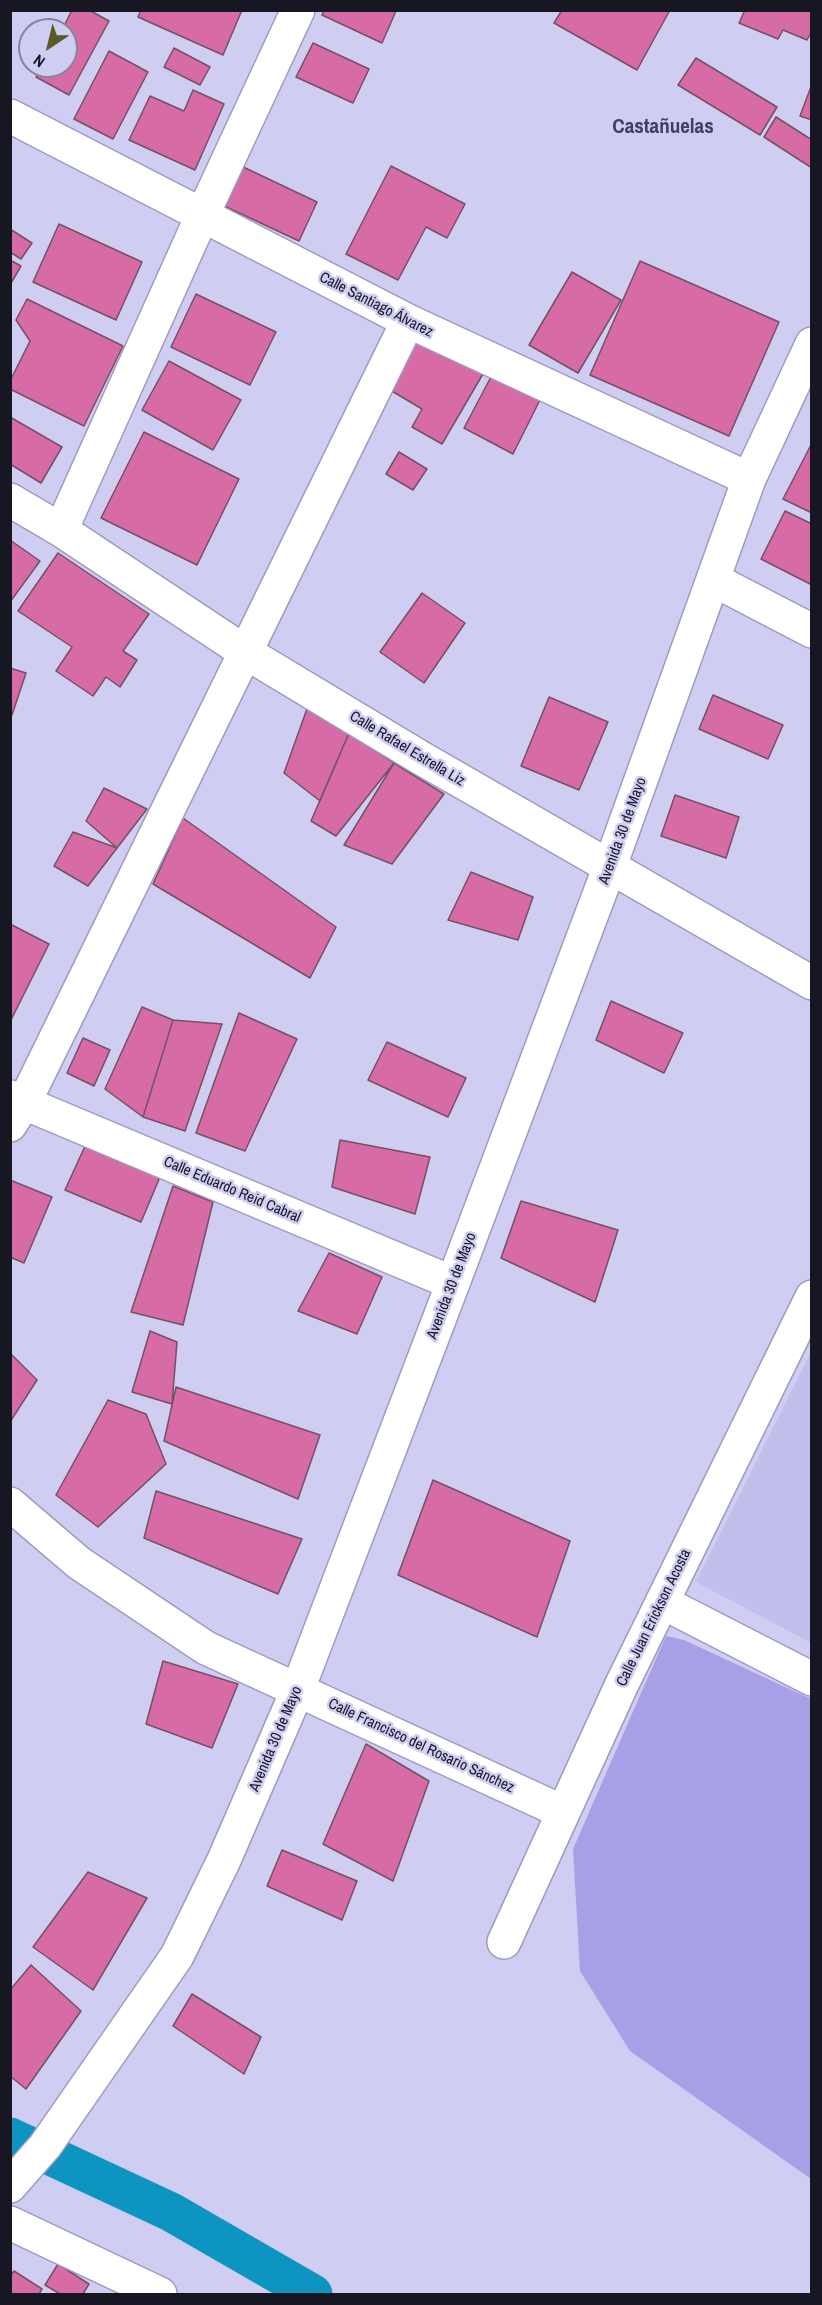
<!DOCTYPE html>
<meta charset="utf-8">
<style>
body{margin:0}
#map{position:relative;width:822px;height:2305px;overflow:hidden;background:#d0cdf2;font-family:"Archivo Narrow",sans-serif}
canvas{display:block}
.frame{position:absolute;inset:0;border:12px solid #171623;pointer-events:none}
.north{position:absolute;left:18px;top:18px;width:60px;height:60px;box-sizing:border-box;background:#d0cdf2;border:2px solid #86849f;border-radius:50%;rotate:215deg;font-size:16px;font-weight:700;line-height:24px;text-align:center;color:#171623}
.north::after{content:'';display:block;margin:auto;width:21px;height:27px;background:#5b5a27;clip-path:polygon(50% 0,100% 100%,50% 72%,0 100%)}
</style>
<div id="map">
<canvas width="822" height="2305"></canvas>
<div class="frame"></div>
<div class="north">N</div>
</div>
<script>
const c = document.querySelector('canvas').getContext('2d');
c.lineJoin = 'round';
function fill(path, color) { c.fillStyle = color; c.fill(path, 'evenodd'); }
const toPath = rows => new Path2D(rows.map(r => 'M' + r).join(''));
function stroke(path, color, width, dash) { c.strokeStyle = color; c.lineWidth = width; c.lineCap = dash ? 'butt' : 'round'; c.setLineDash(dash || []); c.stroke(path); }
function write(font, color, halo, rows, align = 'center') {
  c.font = font + ' "Archivo Narrow",sans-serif'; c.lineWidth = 5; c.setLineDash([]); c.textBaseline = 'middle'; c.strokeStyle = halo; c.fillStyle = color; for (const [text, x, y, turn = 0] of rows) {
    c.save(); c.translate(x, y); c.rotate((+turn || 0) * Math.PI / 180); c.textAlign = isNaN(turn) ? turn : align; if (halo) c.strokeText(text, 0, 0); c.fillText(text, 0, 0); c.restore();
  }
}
fill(toPath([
 [811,1352,811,1643,696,1582]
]), '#c3bfec');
fill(toPath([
 [666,1636,684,1640,811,1699,811,2179,630,2051,580,1971,573,1849]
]), '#a8a0e7');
stroke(toPath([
 [10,2137,171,2212,313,2294]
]), '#0e94c1', 39);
const building = toPath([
 [72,10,89,10,109,21,69,95,36,77,42,66,66,66,66,30,62,30,72,10],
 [141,10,242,10,223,55,138,17,141,10],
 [324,10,395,10,396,11,382,43,322,15,324,10],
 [562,10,670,10,637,70,554,23,562,10],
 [740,10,812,10,812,31,807,40,783,30,778,39,739,23,744,12,740,10],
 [313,43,369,69,353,103,296,77,313,43],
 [174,48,210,67,200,85,164,67,174,48],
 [109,51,148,72,113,139,74,119,109,51],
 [696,58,777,107,760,135,678,85,696,58],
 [812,84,812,120,800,116,812,84],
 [193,90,224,104,195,170,129,140,150,96,184,111,193,90],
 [776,117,812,140,812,168,764,137,776,117],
 [239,165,317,202,299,241,220,204,239,165],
 [391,166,465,204,447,238,426,227,398,280,346,254,391,166],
 [59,224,142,262,116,320,33,282,59,224],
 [10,229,32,243,21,259,10,252,10,229],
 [10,260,21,266,10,285,10,260],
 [640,261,779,322,729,436,590,375,640,261],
 [572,272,621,300,578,373,529,345,572,272],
 [196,294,276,332,250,385,171,347,196,294],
 [27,299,123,346,84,426,10,389,10,381,30,341,16,320,27,299],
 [419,327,487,367,442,444,412,427,422,409,385,387,419,327],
 [169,361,241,400,213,450,142,410,169,361],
 [492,375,540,400,513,454,464,428,492,375],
 [10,417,62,447,41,483,10,464,10,417],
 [144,432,239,479,197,565,101,518,144,432],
 [812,443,812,513,783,499,812,443],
 [399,452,427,469,413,490,386,474,399,452],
 [785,511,812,524,812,585,761,559,785,511],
 [10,540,40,561,10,602,10,540],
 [58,553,149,614,123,651,137,660,120,687,106,677,93,696,56,671,72,647,18,611,58,553],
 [422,593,465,623,424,683,380,652,422,593],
 [10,668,26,673,12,715,10,714,10,668],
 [713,695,783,725,768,759,699,729,713,695],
 [549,697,608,722,579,790,521,766,549,697],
 [308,706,349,733,320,801,284,773,308,706],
 [349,733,394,763,336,836,311,821,349,733],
 [394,763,444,794,392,864,344,845,394,763],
 [104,788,147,809,117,848,86,821,104,788],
 [675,795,739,817,726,858,661,836,675,795],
 [183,818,336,927,310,978,153,884,183,818],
 [73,832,117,848,88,886,54,866,73,832],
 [471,872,533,897,518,940,448,920,471,872],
 [10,924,49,944,10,1022,10,924],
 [611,1001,683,1033,664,1073,596,1040,611,1001],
 [142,1007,173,1020,143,1117,105,1089,142,1007],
 [239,1013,297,1039,245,1151,196,1133,239,1013],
 [173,1020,222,1024,185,1131,143,1117,173,1020],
 [83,1038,110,1050,94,1086,67,1073,83,1038],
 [387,1042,466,1078,448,1117,368,1080,387,1042],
 [340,1140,430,1157,415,1214,332,1187,340,1140],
 [85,1146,160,1177,141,1222,65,1190,85,1146],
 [10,1180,52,1197,24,1263,10,1257,10,1180],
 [173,1186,213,1202,183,1325,131,1312,173,1186],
 [521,1201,618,1230,595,1302,501,1258,521,1201],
 [329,1253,382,1277,357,1334,298,1311,329,1253],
 [150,1331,177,1342,172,1404,132,1392,150,1331],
 [10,1353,37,1380,10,1422,10,1353],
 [176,1387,320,1435,298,1499,164,1441,176,1387],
 [108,1400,146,1414,166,1464,98,1527,56,1495,108,1400],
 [433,1480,570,1541,537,1637,398,1575,433,1480],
 [156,1491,302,1539,278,1594,144,1538,156,1491],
 [163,1661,238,1684,212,1748,146,1724,163,1661],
 [366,1744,429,1781,393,1881,323,1844,366,1744],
 [282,1850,357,1881,342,1920,267,1886,282,1850],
 [88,1872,147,1898,93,1990,33,1947,88,1872],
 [31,1965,81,2011,26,2089,10,2076,10,1990,31,1965],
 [192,1994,261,2037,244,2074,173,2026,192,1994],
 [58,2264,89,2284,83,2294,60,2294,45,2285,58,2264],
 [14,2271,42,2289,39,2294,10,2294,10,2276,14,2271]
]);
fill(building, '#d76ba5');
stroke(building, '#745162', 1.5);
const minor = toPath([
 [10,116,408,321,749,479],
 [10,500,61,530,245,652,421,758,812,983],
 [61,530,202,216,298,10],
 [714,580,812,631],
 [10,1097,453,1283],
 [10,1125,24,1103,408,321],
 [10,1504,79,1563,206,1648,563,1812],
 [662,1602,812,1679],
 [504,1942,622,1684,812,1297],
 [10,2223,160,2294]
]);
const major = toPath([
 [10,2186,45,2146,177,1956,224,1860,298,1689,453,1283,610,866,749,479,812,344]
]);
stroke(minor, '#9e9bbf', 36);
stroke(major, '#9e9bbf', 36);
stroke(minor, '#fff', 33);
stroke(major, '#fff', 33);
write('15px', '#171623', '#d0cdf2', [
 ["Calle Santiago Álvarez",376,305,27],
 ["Calle Rafael Estrella Liz",407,749,31],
 ["Avenida 30 de Mayo",623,831,-70],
 ["Calle Eduardo Reid Cabral",232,1190,23],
 ["Avenida 30 de Mayo",452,1286,-69],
 ["Calle Juan Erickson Acosta",654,1618,-64],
 ["Avenida 30 de Mayo",276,1739,-67],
 ["Calle Francisco del Rosario Sánchez",421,1746,25]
]);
write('bold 21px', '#43405f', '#d0cdf2', [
 ["Castañuelas",663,127]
]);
</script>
